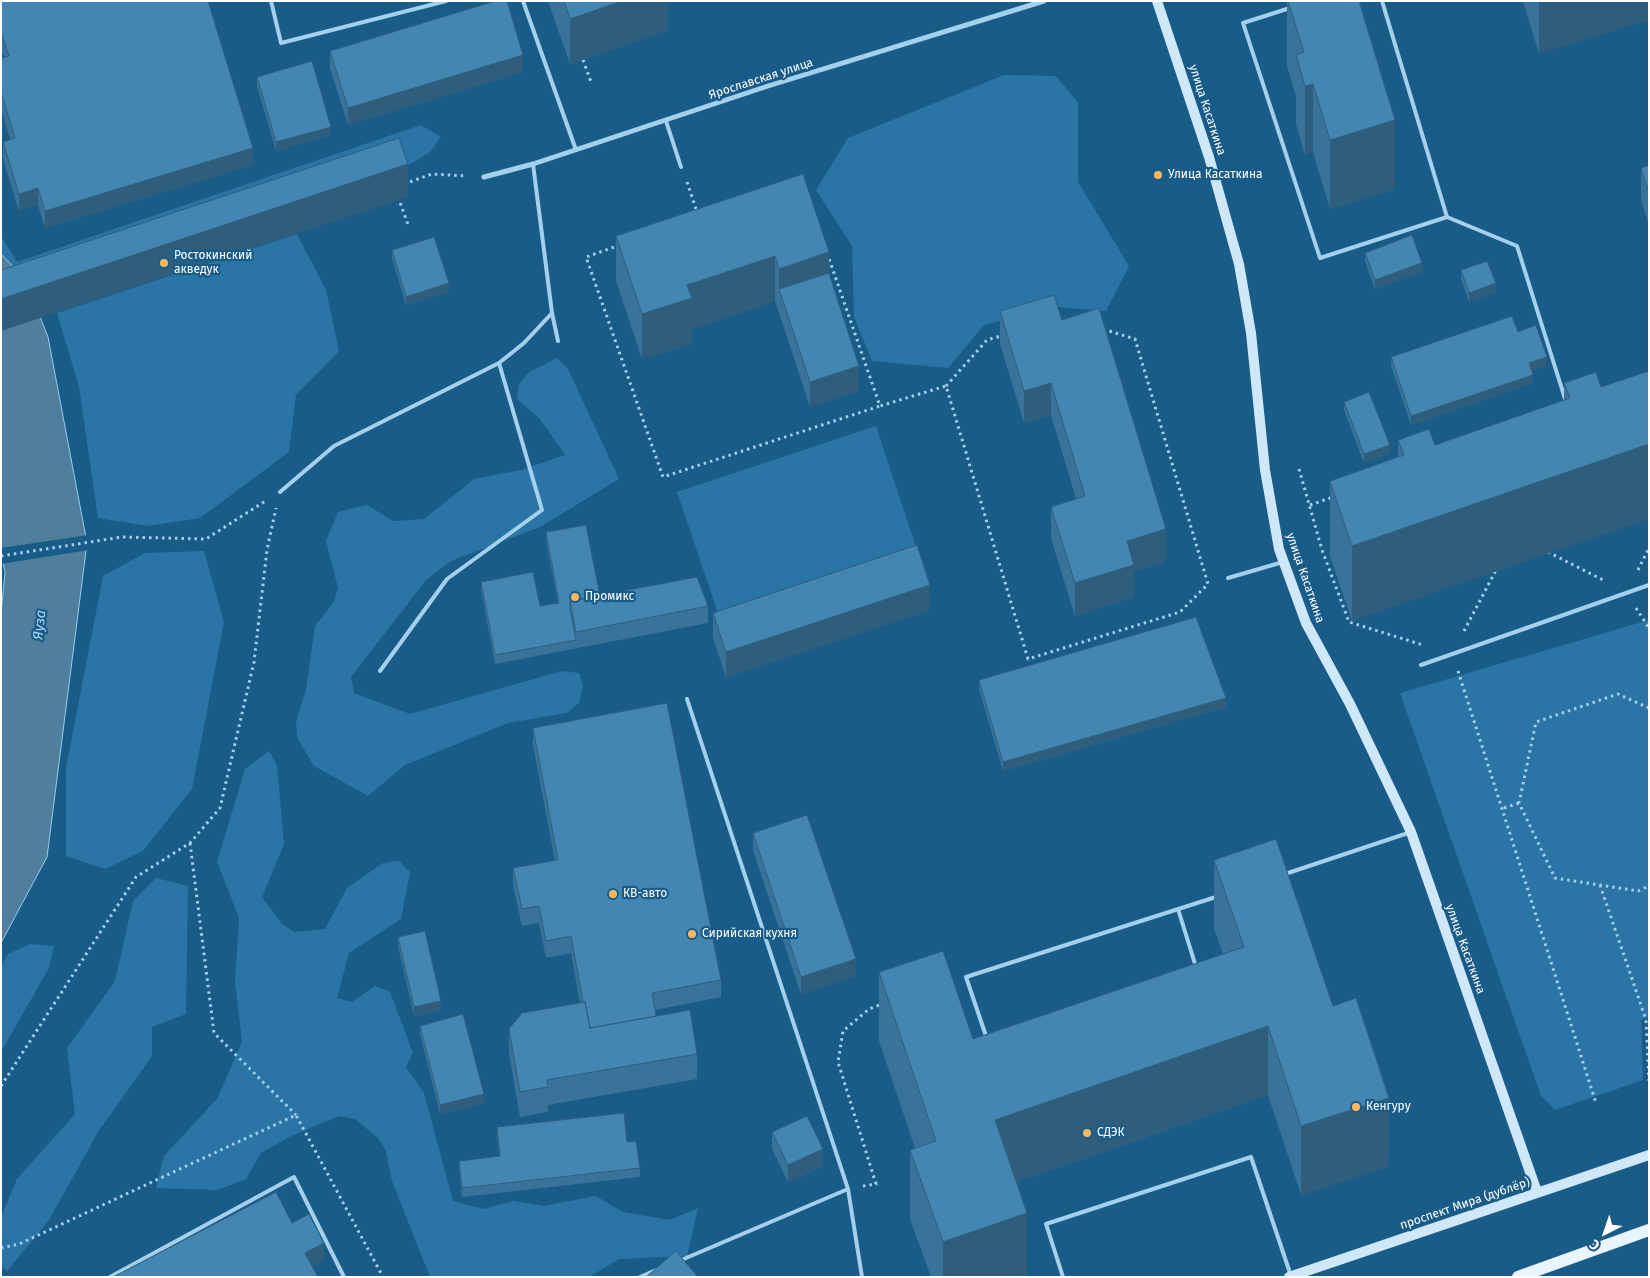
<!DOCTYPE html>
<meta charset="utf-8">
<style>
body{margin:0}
#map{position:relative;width:1650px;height:1278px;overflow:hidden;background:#1a5c88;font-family:"Fira Sans",sans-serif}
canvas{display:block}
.frame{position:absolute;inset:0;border:2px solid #fff;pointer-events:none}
.north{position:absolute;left:1580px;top:1208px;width:50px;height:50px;-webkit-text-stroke:4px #1a5c88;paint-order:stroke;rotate:221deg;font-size:14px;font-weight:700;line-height:20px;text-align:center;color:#fff}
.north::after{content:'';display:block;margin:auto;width:18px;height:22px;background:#fff;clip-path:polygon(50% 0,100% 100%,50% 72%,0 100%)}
</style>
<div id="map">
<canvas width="1650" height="1278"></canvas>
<div class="frame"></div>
<div class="north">С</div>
</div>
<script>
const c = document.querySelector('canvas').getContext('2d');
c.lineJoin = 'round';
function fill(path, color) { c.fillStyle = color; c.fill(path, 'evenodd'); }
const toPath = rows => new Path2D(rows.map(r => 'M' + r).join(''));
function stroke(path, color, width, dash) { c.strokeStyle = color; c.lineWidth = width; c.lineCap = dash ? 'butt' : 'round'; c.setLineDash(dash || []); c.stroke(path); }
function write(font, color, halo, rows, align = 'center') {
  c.font = font + ' "Fira Sans",sans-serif'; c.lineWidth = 4.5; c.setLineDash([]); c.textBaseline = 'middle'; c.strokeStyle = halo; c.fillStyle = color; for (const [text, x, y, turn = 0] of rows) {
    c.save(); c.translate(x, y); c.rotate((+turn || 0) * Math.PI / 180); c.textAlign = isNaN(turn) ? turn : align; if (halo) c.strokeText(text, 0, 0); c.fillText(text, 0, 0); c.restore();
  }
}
fill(toPath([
 [1004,75,1056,76,1078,103,1078,182,1129,266,1106,311,1058,307,984,325,948,368,872,361,854,317,852,246,816,190,848,138],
 [421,125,441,137,430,152,399,171,25,279,1,254,1,236,17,262],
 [297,234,326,290,339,351,296,395,289,452,200,518,148,526,98,518,79,387,57,313],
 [557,358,568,369,619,479,540,527,451,561,426,580,351,677,354,693,410,714,562,671,579,673,583,687,579,703,567,713,508,723,405,765,368,796,314,766,297,738,296,722,306,690,315,626,334,602,338,588,326,541,338,512,367,505,393,521,424,519,474,479,521,470,565,455,540,419,517,399,519,384,529,372],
 [876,426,918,553,720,619,677,492],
 [204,551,224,622,192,789,143,851,105,869,66,856,66,768,103,576,145,553],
 [1649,620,1649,1017,1641,1020,1643,1080,1555,1110,1541,1096,1400,693],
 [269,751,277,765,284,844,262,897,281,923,294,932,325,929,347,888,383,863,399,861,410,872,401,919,349,953,337,998,352,1002,375,986,390,992,413,1053,406,1067,424,1093,453,1201,483,1209,513,1201,544,1206,596,1196,623,1212,670,1220,698,1208,687,1256,619,1259,589,1277,430,1277,392,1181,386,1151,378,1138,355,1119,339,1116,289,1137,261,1153,246,1179,217,1190,156,1188,164,1156,217,1099,242,1042,235,982,239,918,217,862,245,769],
 [156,878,188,886,186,1014,152,1027,152,1056,98,1132,49,1220,7,1271,1,1265,1,1217,17,1179,75,1114,67,1048,115,981,133,901],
 [30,944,54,946,49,968,1,1052,1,967,8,954]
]), '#2a75a5');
const water = toPath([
 [1,254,25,279,48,337,87,543,47,857,1,943,1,614,5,572,1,555,1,254]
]);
fill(water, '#507f9e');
stroke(water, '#96cdef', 1);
fill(toPath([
 [88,535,89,550,1,564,1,548]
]), '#1a5c88');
stroke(toPath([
 [583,60,591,82],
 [687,182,697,212],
 [404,184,432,174,466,176],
 [398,197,409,227],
 [620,245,586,257,663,477,880,406],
 [827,253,880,406,946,386,1028,659,1180,612,1208,584,1135,339,1103,329],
 [946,386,987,340,1004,335],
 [1299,469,1322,550,1349,622,1423,645],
 [1310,505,1333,497],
 [1548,552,1605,581],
 [1,556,122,537,206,539,267,500],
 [1638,570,1649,548],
 [1636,608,1649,628],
 [1464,631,1496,570],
 [1458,671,1596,1103],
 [1649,708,1618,694,1536,722,1519,803,1555,878,1638,891,1649,886],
 [1504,808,1519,803],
 [190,843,214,1033,296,1115],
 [1600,885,1646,1020,1649,1081],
 [1,1086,136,877,190,843,220,808,254,662,267,550,276,508],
 [863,1186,876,1184,838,1062,843,1031,869,1009,882,1004],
 [1,1248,19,1244,296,1115,383,1277]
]), '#a3d0ed', 3, [2.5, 4]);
stroke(toPath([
 [271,1,281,43,446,1],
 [523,1,576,150],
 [1382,1,1447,217,1517,246,1566,402],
 [1290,8,1243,23,1320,258,1447,217],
 [666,121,681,167],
 [552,313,558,341],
 [280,492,334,446,499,363,524,343,552,313,533,164],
 [1228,578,1283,562],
 [1421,665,1649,585],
 [380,671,447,579,542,510,499,363],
 [687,699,848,1189,862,1277],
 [1285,874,1411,832],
 [1178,909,1196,967],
 [987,1039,966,977,1219,896],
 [679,1261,848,1189],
 [110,1277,294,1177,344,1277],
 [640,1277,656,1270],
 [1063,1277,1046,1224,1251,1157,1291,1276]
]), '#a3d0ed', 4);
stroke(toPath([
 [484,177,533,164,768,86,1044,1]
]), '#a3d0ed', 5);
stroke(toPath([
 [1157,1,1209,157,1239,264,1251,333,1265,470,1279,549,1306,623,1350,704,1411,832,1537,1192],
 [1289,1277,1649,1155]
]), '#cfe8f9', 10);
stroke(toPath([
 [1518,1277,1649,1230]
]), '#e8f5ff', 12);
fill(toPath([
 [1,1,253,165,45,228,38,205,19,211,3,159,3,142,10,139,1,109,1,58,4,57,1,49],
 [548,1,668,1,668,30,570,64],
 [1287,1,1359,1,1395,189,1330,209,1313,152,1305,155,1296,124,1296,96,1287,66],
 [1523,1,1649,1,1539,54],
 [330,51,523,72,348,125,330,68],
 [257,77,331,135,276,151,257,86],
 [1649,165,1649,225,1641,200,1641,168],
 [803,174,859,391,810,407,775,301,692,329,692,344,642,359,616,281,616,236],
 [392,250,449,292,406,305,392,258],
 [1365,253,1422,272,1375,289,1365,261],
 [1461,270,1496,292,1469,302,1461,279],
 [1000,311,1062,320,1166,561,1134,571,1134,597,1075,616,1051,539,1051,507,1076,499,1051,415,1024,423,1000,344],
 [1518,332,1547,365,1531,371,1533,383,1411,425,1391,366,1391,357],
 [1596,372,1352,621,1330,556,1330,481,1398,457,1398,440,1435,445,1564,400,1564,383],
 [1344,402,1390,453,1364,463,1344,410],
 [546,532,600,596,708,606,708,623,495,664,481,590,481,582,540,606,558,603,546,541],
 [930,610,726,677,713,638,713,613],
 [979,680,1226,707,1003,771,979,689],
 [533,728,721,980,721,997,655,1010,656,1016,697,1054,697,1079,548,1105,548,1112,520,1117,509,1054,509,1029,580,1003,571,953,546,958,539,923,522,926,513,885,513,868,555,861,533,745],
 [753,833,856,976,801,994,753,850],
 [1214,860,1333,1006,1389,1166,1301,1195,1268,1095,1016,1182,1027,1277,931,1277,910,1219,910,1150,915,1148,879,1041,879,972,973,1039,1223,954,1214,929],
 [398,937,441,1010,414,1016,398,946],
 [420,1026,484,1103,440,1114,420,1034],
 [497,1127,627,1142,640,1168,640,1177,462,1197,459,1169,459,1161,499,1156,497,1136],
 [772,1132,823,1166,788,1182,772,1149]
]), '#3a7399');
fill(toPath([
 [622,1,668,1,668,30,570,64,570,19],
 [1539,1,1649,1,1649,20,1539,54],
 [523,55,523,72,348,125,348,108],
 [1313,84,1313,152,1305,155,1305,86],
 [1395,120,1395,189,1330,209,1330,140],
 [331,127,331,135,276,151,276,142],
 [253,148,253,165,45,228,45,211],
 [408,164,408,197,1,331,1,299],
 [38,188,38,205,19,211,19,194],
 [829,252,829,298,779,289,779,269],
 [775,256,775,301,692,329,692,344,642,359,642,314,687,285],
 [1422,263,1422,272,1375,289,1375,280],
 [449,283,449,292,406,305,406,297],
 [1496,283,1496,292,1469,302,1469,293],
 [1547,357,1547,365,1529,372,1529,363],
 [859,366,859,391,810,407,810,382],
 [1533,375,1533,383,1411,425,1411,416],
 [1051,383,1051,415,1024,423,1024,391],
 [1649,444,1649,519,1352,621,1352,546],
 [1390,445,1390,453,1364,463,1364,454],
 [1166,529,1166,561,1134,571,1134,597,1075,616,1075,583,1127,541],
 [930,585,930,610,726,677,726,652],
 [1226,698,1226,707,1003,771,1003,762],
 [856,959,856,976,801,994,801,977],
 [441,1001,441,1010,414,1016,414,1007],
 [1268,1026,1268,1095,995,1189,995,1120],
 [484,1094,484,1103,440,1114,440,1105],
 [1389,1098,1389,1166,1301,1195,1301,1126],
 [823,1149,823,1166,788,1182,788,1165],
 [1027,1213,1027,1277,943,1277,943,1242],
 [324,1243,324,1260,305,1270,305,1253]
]), '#2f5e7d');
const building = toPath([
 [1,1,208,1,253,148,45,211,38,188,19,194,3,142,15,138,1,92,1,58,9,56,1,32,1,1],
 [495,1,507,1,523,55,348,108,330,51,495,1],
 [564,1,622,1,570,19,564,1],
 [1288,1,1359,1,1395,120,1330,140,1313,84,1305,86,1296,55,1304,52,1288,1],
 [312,61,331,127,276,142,257,77,312,61],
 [399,138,408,164,1,299,1,270,399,138],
 [1649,165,1649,192,1641,168,1649,165],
 [803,174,829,252,779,269,775,256,687,285,692,298,642,314,616,236,803,174],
 [1412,235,1422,263,1375,280,1365,253,1412,235],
 [434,237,449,283,406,297,392,250,434,237],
 [1487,261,1496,283,1469,293,1461,270,1487,261],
 [829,273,859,366,810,382,779,289,829,273],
 [1054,295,1062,320,1099,308,1166,529,1127,541,1134,565,1075,583,1051,507,1085,496,1051,383,1024,391,1000,311,1054,295],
 [1512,316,1518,332,1536,325,1547,357,1529,363,1533,375,1411,416,1391,357,1512,316],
 [1649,371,1649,444,1352,546,1330,481,1404,455,1398,440,1429,429,1435,445,1570,398,1564,383,1596,372,1601,387,1649,371],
 [1369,392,1390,445,1364,454,1344,402,1369,392],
 [586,525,600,596,570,601,570,610,576,640,495,655,481,582,533,572,540,606,559,603,546,532,586,525],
 [917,545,930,585,726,652,713,613,917,545],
 [697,577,708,606,576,632,570,601,697,577],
 [1196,617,1226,698,1003,762,979,680,1196,617],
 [667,703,721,980,652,993,656,1016,590,1028,585,1002,583,1002,571,936,546,941,539,906,522,909,513,868,558,860,533,728,667,703],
 [807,815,856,959,801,977,753,833,807,815],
 [1276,839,1333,1006,1356,998,1389,1098,1301,1126,1268,1026,995,1120,1027,1213,943,1242,910,1150,936,1141,879,972,943,951,973,1039,1244,947,1214,860,1276,839],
 [425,931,441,1001,414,1007,398,937,425,931],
 [585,1002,590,1028,690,1010,697,1054,547,1080,548,1087,520,1092,509,1029,522,1013,585,1002],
 [463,1014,484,1094,440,1105,420,1026,463,1014],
 [624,1113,627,1142,636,1141,640,1168,462,1188,459,1161,500,1156,497,1127,624,1113],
 [807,1116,823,1149,788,1165,772,1132,807,1116],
 [276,1192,292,1223,309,1214,324,1243,305,1253,318,1277,113,1277,276,1192],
 [676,1251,698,1277,646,1277,676,1251]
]);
fill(building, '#4386b2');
stroke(building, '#2f5e7d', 1);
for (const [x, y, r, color] of [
 [1158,175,5,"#ffb75f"],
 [164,263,5,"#ffb75f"],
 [575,597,5,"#ffb75f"],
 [613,894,5,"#ffb75f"],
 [692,934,5,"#ffb75f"],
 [1356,1107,5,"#ffb75f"],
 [1087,1133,5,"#ffb75f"]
]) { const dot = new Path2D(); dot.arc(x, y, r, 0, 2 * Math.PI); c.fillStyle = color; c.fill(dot); stroke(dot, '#1a5c88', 2); }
write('12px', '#fff', '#1a5c88', [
 ["Ярославская улица",761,79,-18],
 ["улица Касаткина",1207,110,72],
 ["улица Касаткина",1305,578,71],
 ["улица Касаткина",1465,949,70],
 ["проспект Мира (дублёр)",1465,1204,-19]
]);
write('12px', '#fff', '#1a5c88', [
 ["Улица Касаткина",1168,175],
 ["Ростокинский",174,256],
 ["акведук",174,270],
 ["Промикс",585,597],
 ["КВ-авто",623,894],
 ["Сирийская кухня",702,934],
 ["Кенгуру",1366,1107],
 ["СДЭК",1097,1133]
], 'left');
write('italic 14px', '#aed9f4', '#1a5c88', [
 ["Яуза",40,625,-84]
]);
</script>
